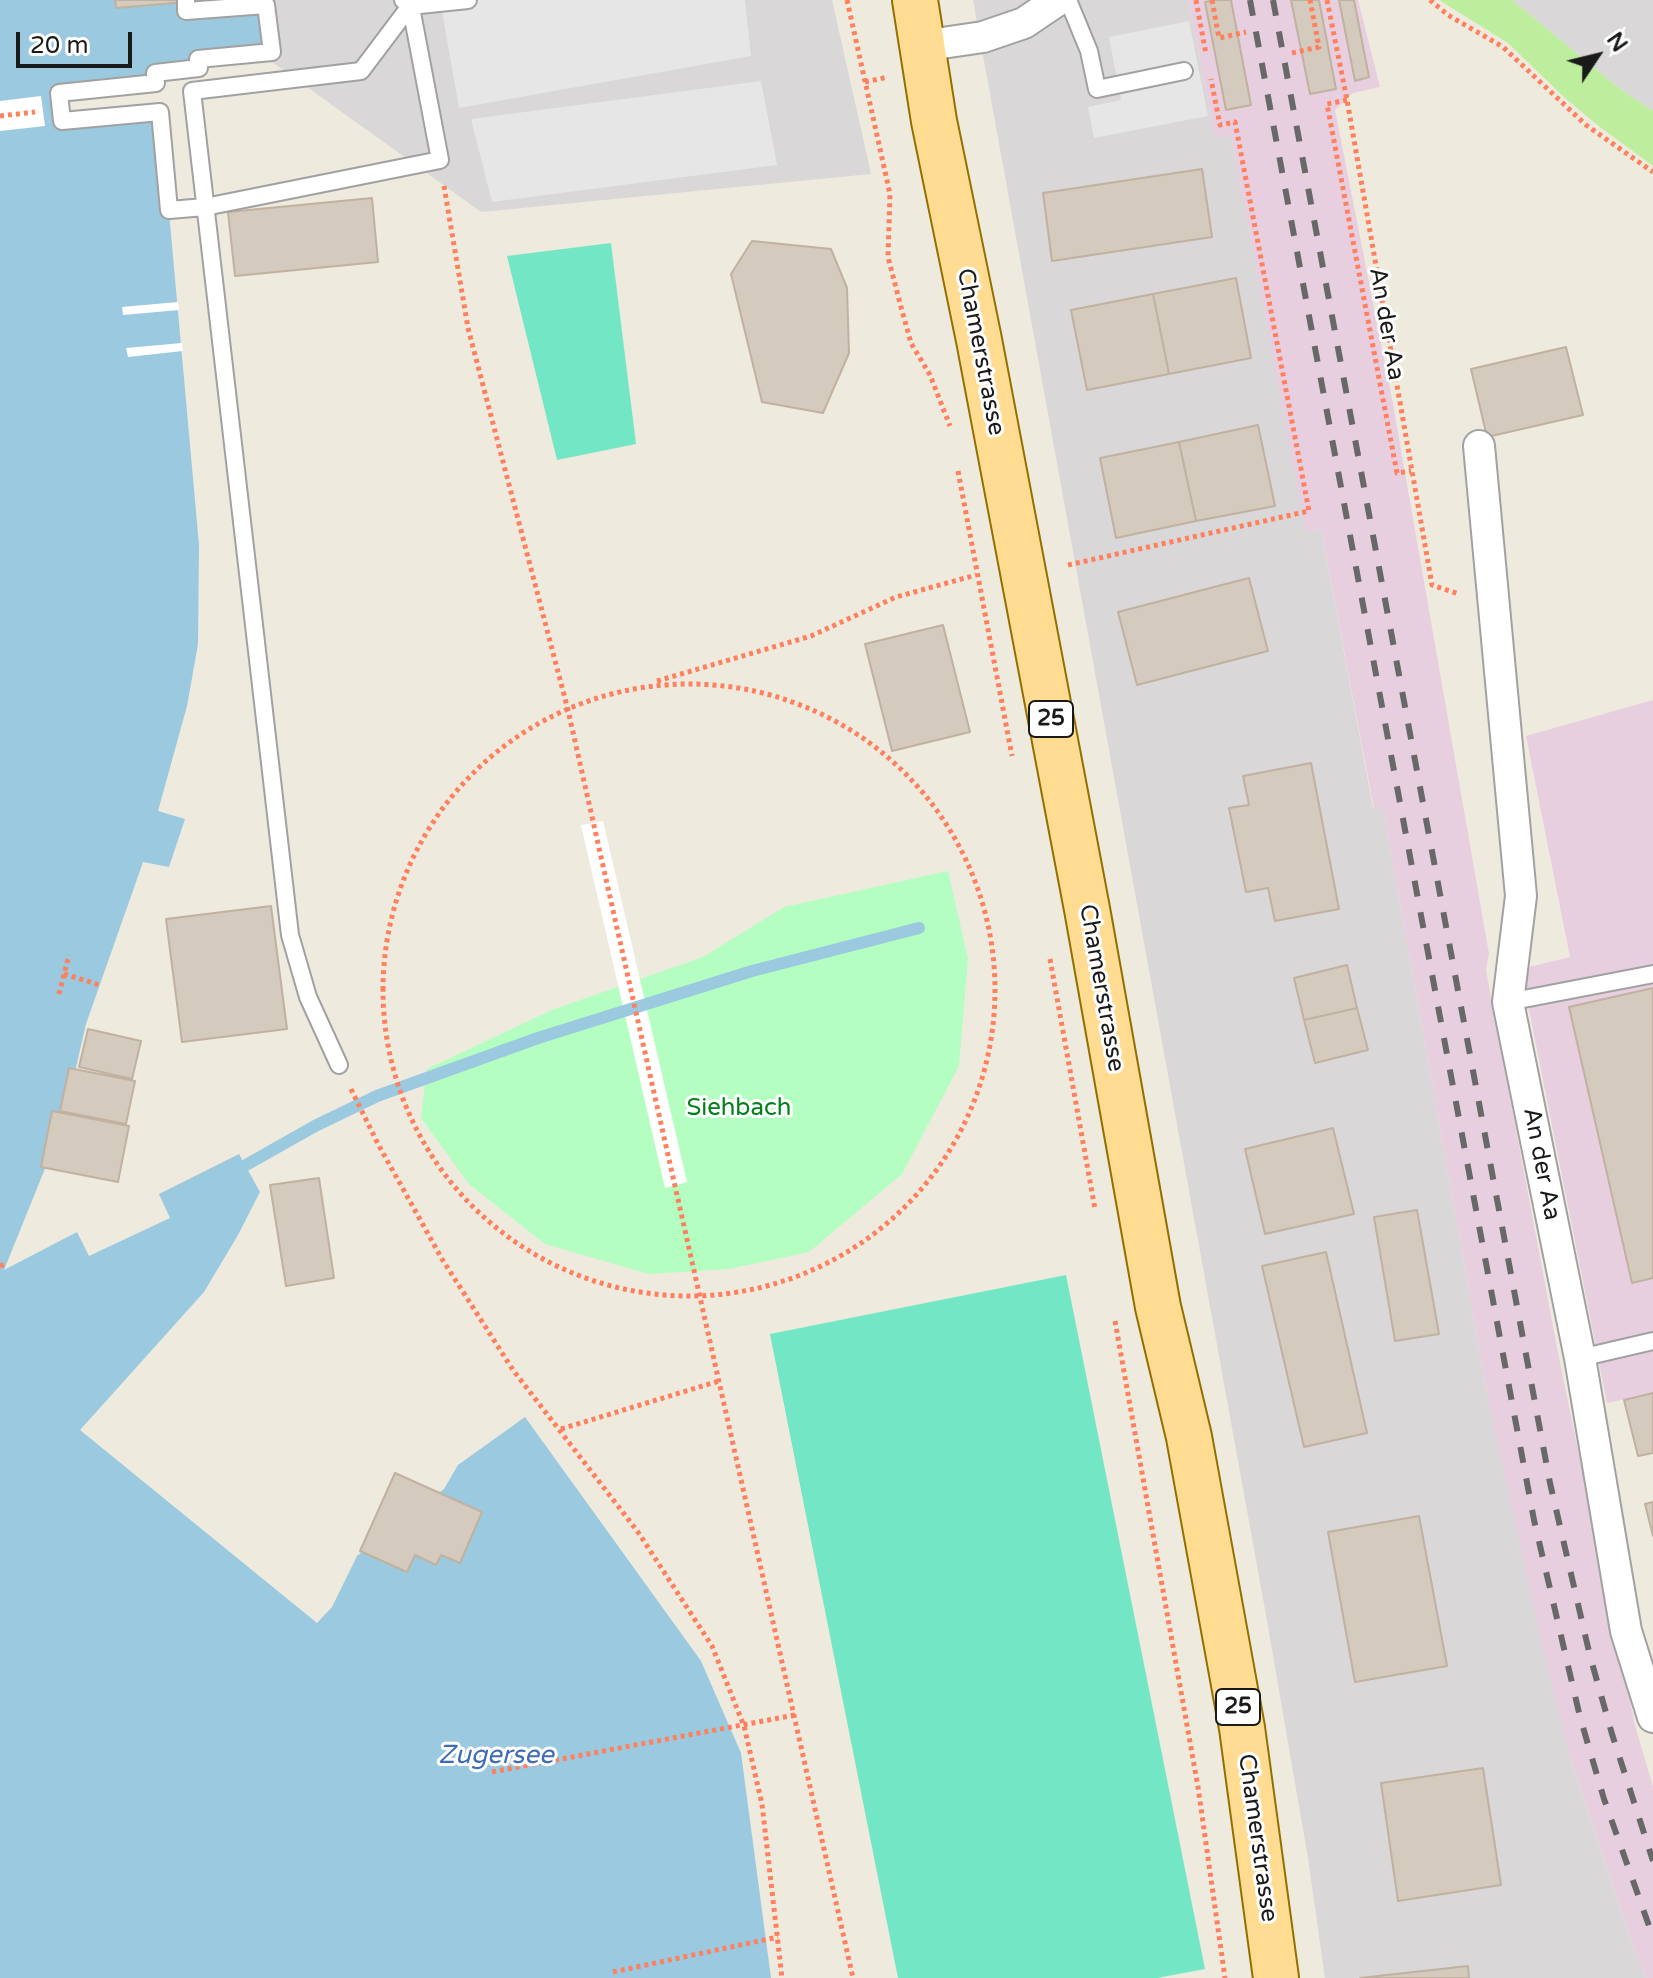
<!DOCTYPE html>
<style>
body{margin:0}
#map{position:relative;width:1653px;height:1978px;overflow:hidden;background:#eeeade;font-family:"Varela Round",sans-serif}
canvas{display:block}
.north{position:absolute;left:1557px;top:16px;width:80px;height:80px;-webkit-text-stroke:6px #fff;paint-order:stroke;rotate:55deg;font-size:22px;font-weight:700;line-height:32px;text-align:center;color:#1a1a1a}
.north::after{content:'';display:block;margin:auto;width:28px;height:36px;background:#1a1a1a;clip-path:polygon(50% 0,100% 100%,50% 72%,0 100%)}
.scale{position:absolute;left:16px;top:32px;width:116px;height:36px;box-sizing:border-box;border:4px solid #1a1a1a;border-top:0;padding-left:10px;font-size:24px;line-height:28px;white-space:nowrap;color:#1a1a1a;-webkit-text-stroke:6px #fff;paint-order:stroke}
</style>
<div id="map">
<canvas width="1653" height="1978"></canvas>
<div class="north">N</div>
<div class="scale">20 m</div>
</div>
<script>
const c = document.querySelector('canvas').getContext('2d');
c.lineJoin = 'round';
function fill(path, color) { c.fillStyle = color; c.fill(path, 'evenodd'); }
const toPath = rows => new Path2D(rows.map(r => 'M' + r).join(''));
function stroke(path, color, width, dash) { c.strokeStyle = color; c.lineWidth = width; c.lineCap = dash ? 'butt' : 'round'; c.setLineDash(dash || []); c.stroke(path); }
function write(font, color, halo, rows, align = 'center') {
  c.font = font + ' "Varela Round",sans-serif'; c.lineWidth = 6; c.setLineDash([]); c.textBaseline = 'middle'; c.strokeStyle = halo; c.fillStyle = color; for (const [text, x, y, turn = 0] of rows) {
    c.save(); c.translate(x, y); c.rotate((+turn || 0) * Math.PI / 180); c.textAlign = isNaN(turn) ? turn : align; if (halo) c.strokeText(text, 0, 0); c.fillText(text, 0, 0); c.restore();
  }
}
fill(toPath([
 [186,0,832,0,871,174,481,212],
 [973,0,1189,0,1215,137,1231,135,1307,532,1321,529,1373,808,1383,808,1488,1398,1570,1757,1635,1952,1647,1978,1325,1978,1308,1858,1266,1615],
 [1512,0,1653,0,1653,111,1620,89]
]), '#d9d7d7');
fill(toPath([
 [1189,0,1358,0,1380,87,1353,93,1335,110,1393,404,1489,954,1486,970,1559,1358,1635,1725,1653,1787,1653,1978,1647,1978,1635,1952,1570,1757,1546,1663,1488,1398,1383,808,1374,809,1321,529,1306,532,1231,135,1215,138],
 [1653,700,1653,1393,1607,1403,1521,969,1570,957,1526,736]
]), '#e7cfe0');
fill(toPath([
 [1439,0,1512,0,1620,89,1653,111,1653,166,1600,127,1565,98,1508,43]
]), '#bdee9e');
fill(toPath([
 [948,871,968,959,959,1066,902,1174,809,1252,729,1269,649,1274,545,1244,469,1184,421,1118,427,1069,552,1010,703,957,784,907]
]), '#b4fec2');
fill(toPath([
 [611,243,636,444,557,460,507,256],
 [1066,1275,1205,1969,1157,1978,898,1978,770,1334]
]), '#73e6c6');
fill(toPath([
 [440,0,745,0,751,56,459,108],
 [1189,21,1208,116,1094,138,1088,107,1121,100,1109,37],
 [761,81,777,165,492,202,471,119]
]), '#e6e6e6');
fill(toPath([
 [0,0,115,0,116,8,186,2,186,11,266,5,272,52,199,59,156,83,59,93,63,121,160,112,199,545,198,644,187,706,158,811,185,819,169,867,143,862,86,1024,63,1124,4,1270,77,1232,89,1256,170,1218,159,1194,239,1154,260,1192,238,1235,204,1292,80,1430,317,1623,332,1607,357,1556,444,1489,458,1465,525,1417,701,1661,741,1753,771,1978,0,1978]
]), '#9ac9e0');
fill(toPath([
 [41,96,45,126,0,131,0,101],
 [178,302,179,310,123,315,122,307],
 [182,343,183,351,128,357,126,348],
 [603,821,687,1182,665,1188,581,825]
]), '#fff');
stroke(toPath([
 [246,1165,315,1126,377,1096,538,1038,752,971,919,928]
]), '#9ac9e0', 12);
const building = toPath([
 [115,0,186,0,186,2,116,8,115,0],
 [1217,0,1231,0,1251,105,1226,110,1205,2,1217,0],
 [1291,0,1319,0,1336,89,1310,94,1291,0],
 [1339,0,1354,0,1369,77,1355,81,1339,0],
 [1202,169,1212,237,1052,261,1043,193,1202,169],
 [372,198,378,262,235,276,228,212,372,198],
 [752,241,831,249,847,288,849,353,823,413,762,402,731,274,752,241],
 [1236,278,1251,358,1169,374,1153,294,1236,278],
 [1153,294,1169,374,1087,390,1071,310,1153,294],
 [1566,347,1583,415,1487,437,1471,369,1566,347],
 [1258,425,1275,506,1196,521,1179,442,1258,425],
 [1179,442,1196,521,1116,538,1100,458,1179,442],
 [1249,578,1268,651,1137,685,1118,612,1249,578],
 [943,625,970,732,892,751,865,644,943,625],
 [1311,763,1339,909,1275,921,1268,888,1246,892,1229,808,1249,805,1243,776,1311,763],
 [271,906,287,1029,182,1042,166,919,271,906],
 [1347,965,1357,1008,1304,1020,1294,978,1347,965],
 [1653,988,1653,1278,1632,1283,1569,1007,1653,988],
 [1357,1008,1368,1050,1315,1063,1304,1020,1357,1008],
 [88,1029,141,1041,132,1079,79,1067,88,1029],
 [69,1068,135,1081,126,1124,60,1111,69,1068],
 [52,1111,129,1126,118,1182,41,1167,52,1111],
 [1333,1128,1354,1214,1265,1234,1245,1149,1333,1128],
 [319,1178,334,1278,286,1286,270,1185,319,1178],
 [1417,1210,1439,1334,1395,1341,1374,1217,1417,1210],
 [1326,1252,1367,1433,1304,1447,1262,1266,1326,1252],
 [1653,1393,1653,1453,1638,1456,1624,1400,1653,1393],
 [395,1473,482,1512,460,1563,441,1555,436,1565,415,1555,407,1572,360,1551,395,1473],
 [1653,1502,1653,1536,1645,1504,1653,1502],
 [1419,1516,1447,1666,1355,1682,1328,1532,1419,1516],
 [1483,1768,1501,1885,1398,1901,1381,1783,1483,1768],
 [1468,1966,1469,1978,1360,1978,1468,1966]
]);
fill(building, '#d4cabe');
stroke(building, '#c0b1a0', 2);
const lane = toPath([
 [186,0,186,11,266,5,272,52,198,59,199,68,155,73,156,83,59,93,62,121,160,112,169,210,205,207,440,160,410,2],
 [1068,0,1089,51,1097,89,1184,71],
 [410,6,468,0],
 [1508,1002,1653,974],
 [339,1065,308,997,290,935,192,91,361,71,410,6,403,0],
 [1580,1358,1653,1341]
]);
const street = toPath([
 [922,46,983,37,1024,23,1058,0],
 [1479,446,1521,896,1508,1002,1580,1358,1626,1631,1653,1717]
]);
const primary = toPath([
 [915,0,934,121,979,340,1087,909,1158,1307,1189,1437,1242,1728,1276,1978]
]);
stroke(lane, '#a1a1a1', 20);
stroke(street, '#a1a1a1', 34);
stroke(primary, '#917000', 48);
stroke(toPath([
 [847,0,890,194,888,257,901,307,911,343,930,375,950,426],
 [1196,0,1206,54],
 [1212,0,1219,38,1246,32],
 [1327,0,1347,100,1432,585,1459,594],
 [1430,0,1448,15,1503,47,1586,125,1653,172],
 [1292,53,1319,47,1310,0],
 [865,82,888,77],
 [1347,100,1327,104,1397,473,1411,471],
 [0,116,35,112],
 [444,186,468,328,568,710,853,1978],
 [958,471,1012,756],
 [1068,565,1309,511,1235,122,1220,125,1211,79],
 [657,681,811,636,896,597,976,575],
 '383 990a306 306 0 1 1 612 0a306 306 0 1 1-612 0Z',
 [1050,959,1095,1209],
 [64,974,100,985],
 [59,994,69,955],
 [351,1089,378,1144,442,1259,513,1370,638,1532,712,1646,744,1726,762,1804,782,1978],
 [0,1266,6,1264],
 [1115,1321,1198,1787,1225,1978],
 [561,1429,719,1381],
 [492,1772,795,1715],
 [613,1972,778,1937]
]), '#ff805e', 5, [4, 4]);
stroke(lane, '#fff', 16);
stroke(street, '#fff', 30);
stroke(primary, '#ffdc92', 44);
stroke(toPath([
 [1250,0,1534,1520,1580,1717,1604,1799,1653,1937],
 [1273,0,1550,1483,1590,1656,1612,1734,1653,1861]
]), '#686868', 6, [16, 16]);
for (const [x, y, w] of [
 [1051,719,44],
 [1238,1707,44]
]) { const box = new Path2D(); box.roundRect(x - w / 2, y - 18, w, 36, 6); c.fillStyle = '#fff'; c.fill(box); stroke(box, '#1a1a1a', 2); }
write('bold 22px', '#1a1a1a', null, [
 ["25",1051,719],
 ["25",1238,1707]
]);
write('24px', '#1a1a1a', '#fff', [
 ["An der Aa",1386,324,80],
 ["Chamerstrasse",980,352,79],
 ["Chamerstrasse",1101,988,80],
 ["An der Aa",1541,1164,79],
 ["Chamerstrasse",1257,1838,82]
]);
write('24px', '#018019', '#fff', [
 ["Siehbach",739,1109]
]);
write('italic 26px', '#3f6cb2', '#fff', [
 ["Zugersee",496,1756]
]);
</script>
